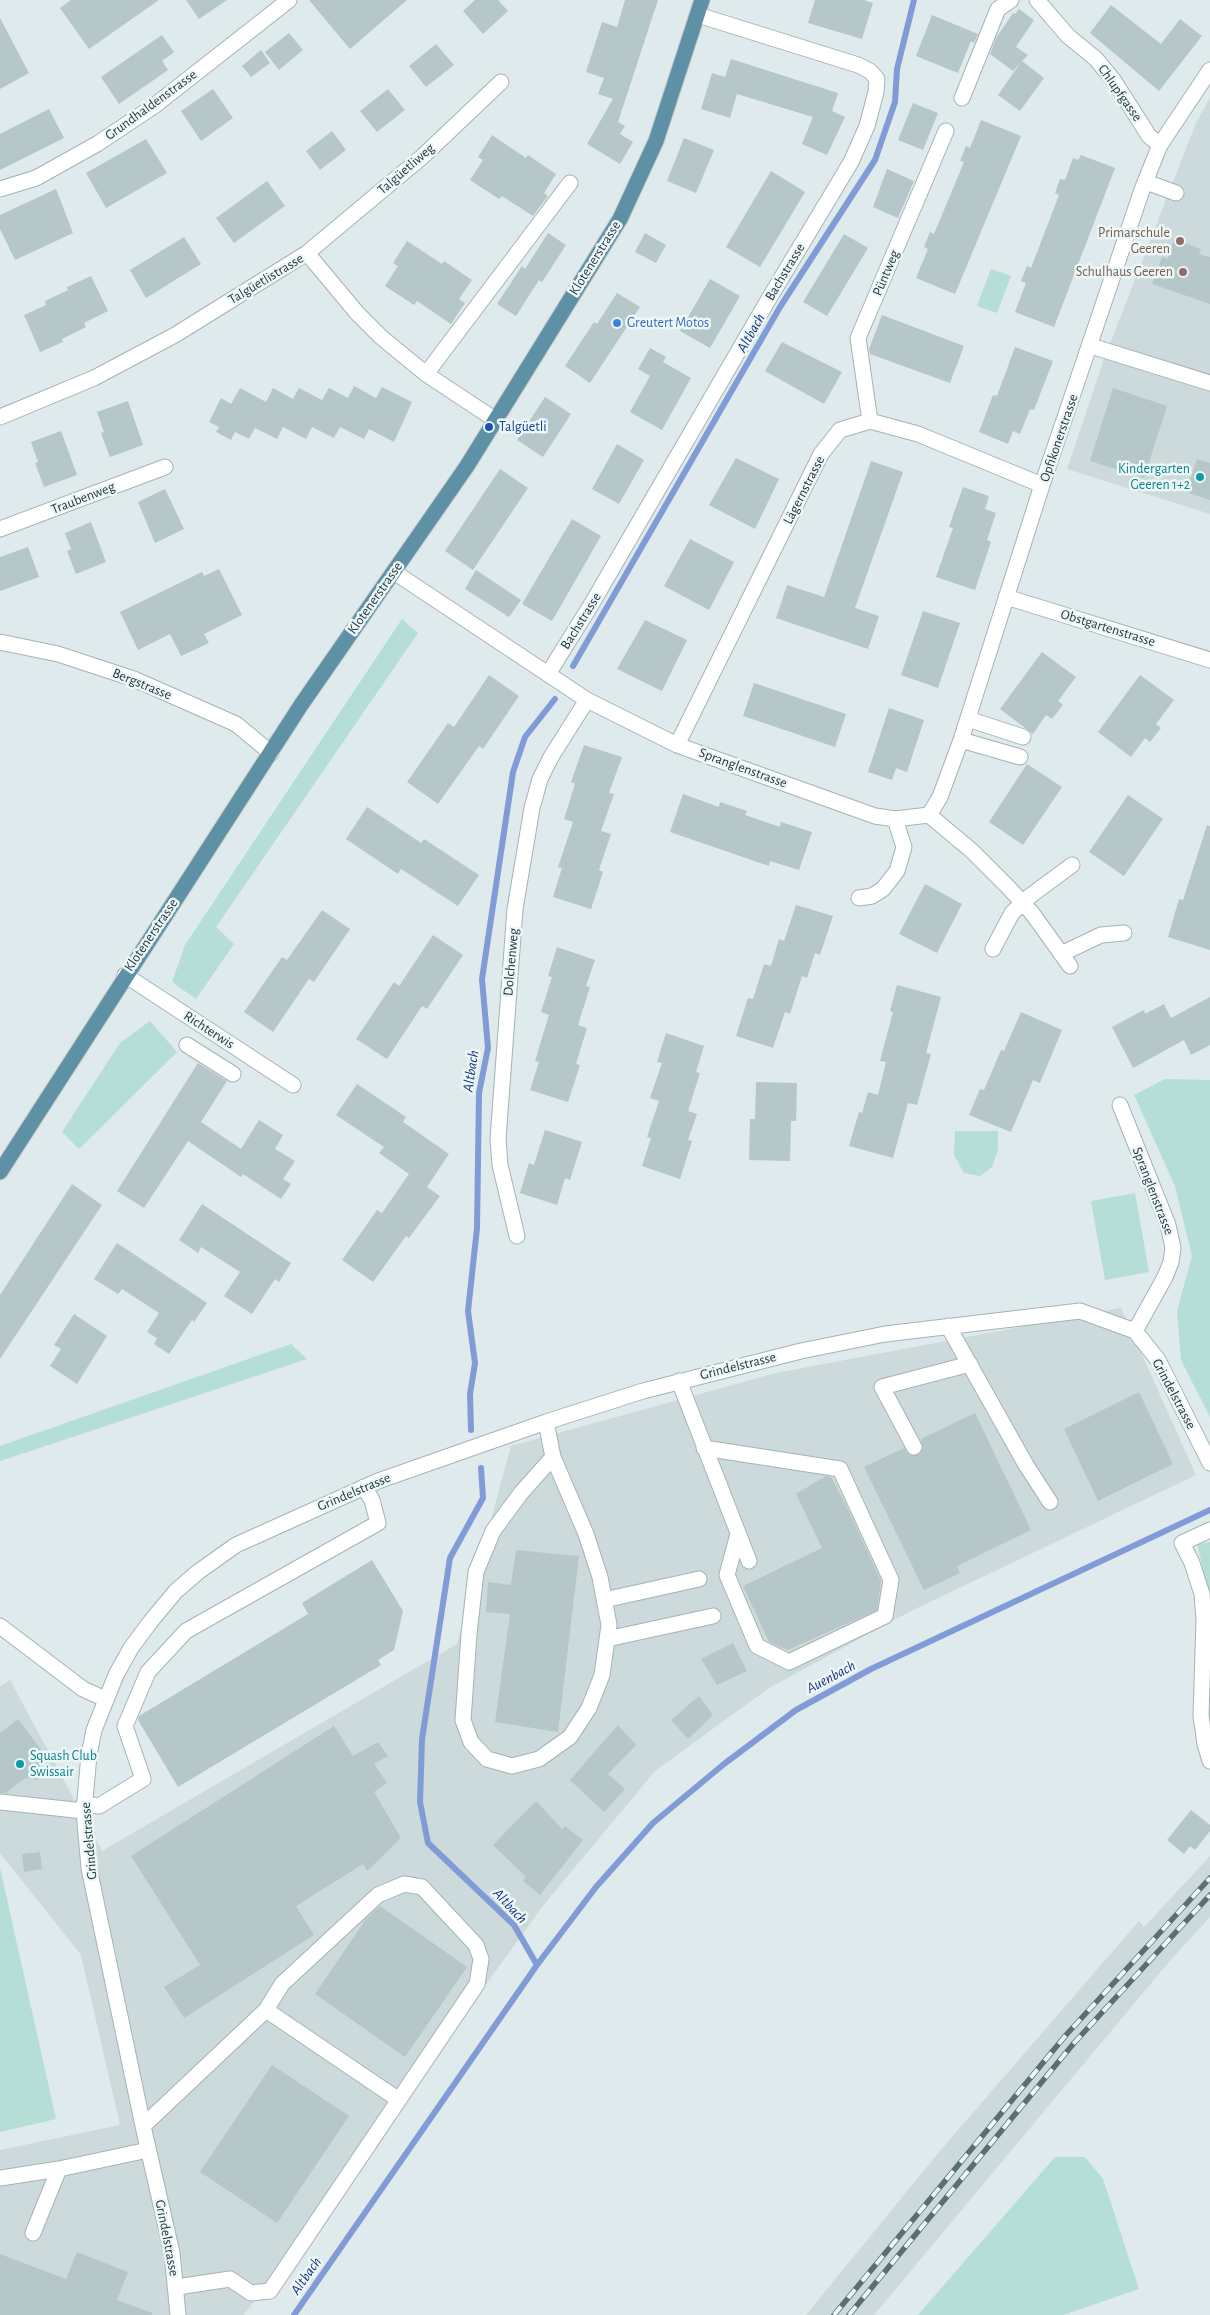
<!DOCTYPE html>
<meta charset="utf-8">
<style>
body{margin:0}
canvas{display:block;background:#deeaeb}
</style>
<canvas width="1210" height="2315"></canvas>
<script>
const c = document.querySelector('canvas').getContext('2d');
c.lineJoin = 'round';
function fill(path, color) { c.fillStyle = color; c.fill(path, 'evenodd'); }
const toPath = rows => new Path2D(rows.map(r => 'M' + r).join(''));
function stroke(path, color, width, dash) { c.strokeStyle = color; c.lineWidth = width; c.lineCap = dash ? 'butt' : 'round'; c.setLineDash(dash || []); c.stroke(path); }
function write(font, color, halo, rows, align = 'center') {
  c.font = font + ' "Alegreya Sans",sans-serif'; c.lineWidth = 5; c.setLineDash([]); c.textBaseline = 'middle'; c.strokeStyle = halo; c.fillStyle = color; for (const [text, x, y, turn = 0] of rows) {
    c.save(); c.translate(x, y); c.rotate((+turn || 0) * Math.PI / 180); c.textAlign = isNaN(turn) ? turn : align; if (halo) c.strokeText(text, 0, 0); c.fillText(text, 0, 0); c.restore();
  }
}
fill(toPath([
 [1210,98,1210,514,1067,469,1104,359,1196,123],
 [1121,1308,1196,1475,909,1612,769,1688,655,1771,546,1902,244,2315,0,2315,0,2150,120,2125,81,1955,0,1853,0,1686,10,1680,102,1851,457,1644,511,1446,776,1373],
 [1210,1856,1210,1917,1168,1963,874,2315,806,2315,939,2152,1139,1921,1144,1927]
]), '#ccdadb');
fill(toPath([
 [991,269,1011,276,997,313,977,306],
 [402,619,418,633,216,927,234,944,196,999,172,982,185,945],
 [150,1021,177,1052,79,1149,62,1132,120,1043],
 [1165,1079,1210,1080,1210,1417,1181,1360,1177,1311,1192,1256,1175,1186,1134,1095],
 [955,1131,998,1131,998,1149,992,1167,980,1176,964,1173,954,1155],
 [1135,1193,1149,1272,1105,1280,1091,1201],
 [291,1344,307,1359,0,1461,0,1446],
 [1210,1542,1210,1730,1207,1713,1207,1586,1197,1544],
 [0,1868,56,2119,0,2132],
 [1055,2157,1085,2157,1103,2179,1139,2289,1063,2315,918,2315]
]), '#b4ded6');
stroke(toPath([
 [573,666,780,307,875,160,895,102,897,69,914,0],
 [471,1430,470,1394,475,1363,468,1311,477,1228,479,1093,488,1048,482,979,513,772,525,737,555,699],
 [481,1468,483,1498,450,1558,422,1739,420,1802,428,1843,514,1925,537,1965],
 [294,2315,537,1965,596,1887,653,1823,724,1764,796,1710,871,1669,1210,1510]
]), '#809bd6', 6);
fill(toPath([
 [71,0,159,0,89,49,60,8],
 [186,0,227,0,199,19],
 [309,0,407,0,350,49],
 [475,0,498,0,508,11,483,34,463,11],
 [625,0,658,0,618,122,625,126,620,134,633,142,620,164,587,144,613,99,598,94,604,78,586,72,602,22,617,27],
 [815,0,864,0,873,3,862,39,808,23],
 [1111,5,1161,44,1180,19,1202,36,1159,91,1090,33],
 [1019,9,1034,20,1016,47,1028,55,1022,61,1044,78,1020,111,998,95,1021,62,1013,71,990,54,996,38,1013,13,1015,14],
 [932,15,978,34,974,43,971,41,958,73,916,56],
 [0,18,29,73,0,89],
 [289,33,303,50,279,70,265,52],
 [162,35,174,52,162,61,168,70,119,104,101,77],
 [436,44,454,65,426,87,409,66],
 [261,50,270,63,251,77,242,66],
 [731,59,838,93,832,111,845,117,827,155,802,144,813,117,737,94,730,118,701,109,712,73,725,77],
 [213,89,233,118,201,141,181,111],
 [388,89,405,110,377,132,360,111],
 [913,103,938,113,923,150,898,140],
 [49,109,64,138,0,170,0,134],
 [981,120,1021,136,955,294,916,278,928,249,924,247,930,232,934,234,964,162,960,161,966,146,970,148],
 [332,131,346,150,320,170,306,151],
 [492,135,526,158,528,155,556,174,544,193,548,196,533,216,502,196,499,199,470,180,483,160,478,157],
 [684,138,714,150,696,193,667,181],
 [146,139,167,173,106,208,86,173],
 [1081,155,1115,168,1054,327,1015,312,1026,283,1021,281,1027,266,1031,268,1059,195,1055,193,1060,179,1065,180,1073,158,1078,160],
 [887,169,914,181,898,218,873,207],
 [771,171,805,192,760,267,726,247],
 [267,181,285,206,234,243,216,218],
 [56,189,73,233,15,260,0,229,0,215],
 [548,233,566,245,542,282,539,280,516,316,497,304,522,266,525,269],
 [645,233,666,245,656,263,635,252],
 [844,234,868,248,827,316,803,302],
 [184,237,201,264,146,298,130,270],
 [1174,239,1201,249,1199,254,1210,257,1210,304,1152,284,1162,257,1168,259],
 [407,241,442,264,444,261,472,280,459,299,465,303,451,324,417,301,414,305,385,286,398,266,393,263],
 [91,276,108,311,84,323,86,327,62,339,63,342,40,352,24,315,46,305,45,301,68,290,67,287],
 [710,279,740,296,710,348,680,331],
 [617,293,640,307,590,383,565,366,594,322,597,324],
 [882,315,964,346,950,383,870,354,869,349],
 [782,342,842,372,824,404,765,371],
 [1015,347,1053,361,1034,410,1030,409,1020,434,1013,431,1008,444,979,432,993,395,997,396],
 [650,348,666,357,663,362,691,378,662,430,630,412,650,376,638,369],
 [354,386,376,398,382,387,412,402,394,442,369,429,364,439,340,427,334,438,312,427,306,439,283,427,277,439,255,428,249,439,235,432,231,440,216,432,219,427,209,422,221,398,231,404,240,388,266,402,273,388,293,399,299,388,322,400,329,388,348,398],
 [1113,388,1167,406,1144,478,1090,461],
 [545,397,571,414,543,457,517,440],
 [128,401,143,445,110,457,101,433,104,432,97,412],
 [61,431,77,475,44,487,35,463,38,462,31,442],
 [617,444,644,460,619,504,592,489],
 [736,458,779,479,755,529,709,505],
 [1197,459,1210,463,1210,500,1186,492],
 [871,461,903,472,855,608,879,616,868,649,776,618,787,585,824,597],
 [500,469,528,488,473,570,445,551],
 [963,487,989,496,985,509,996,513,987,540,991,542,975,590,936,577,953,528,949,527],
 [165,489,184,529,155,543,138,502],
 [572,519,601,536,552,621,522,604],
 [91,522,106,562,76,574,67,551,71,549,65,533],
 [690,539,734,562,709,610,664,586],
 [28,547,39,577,0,591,0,557],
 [219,569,242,615,204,634,209,643,181,656,170,634,138,650,120,612,202,572,204,576],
 [476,570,521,600,509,617,465,589],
 [923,611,960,623,938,688,901,675],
 [645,620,687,640,662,691,617,669],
 [1042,652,1076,677,1058,701,1063,705,1052,719,1046,715,1033,734,1000,709],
 [489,675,519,696,483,749,479,746,438,804,407,782,448,723,454,727],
 [1140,675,1174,700,1156,724,1161,728,1150,742,1145,738,1131,757,1098,732],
 [754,683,846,714,835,747,743,716],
 [889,708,924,720,907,772,896,768,892,780,868,772],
 [584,745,622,757,609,793,614,794,601,831,611,834,599,870,603,872,591,909,553,897,562,868,558,867,573,822,564,819,575,784,571,782],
 [1027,764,1062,787,1023,845,989,822],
 [683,794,719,807,720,802,747,811,745,815,780,827,781,822,812,832,799,870,770,861,769,866,670,832],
 [1128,795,1163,819,1124,876,1089,852],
 [367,807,421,843,424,839,479,875,458,906,401,869,398,874,346,839],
 [1207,825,1210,826,1210,950,1168,937,1179,899,1183,900],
 [925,884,962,904,937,953,899,934],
 [796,905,833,916,820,955,815,953,807,978,802,976,790,1014,785,1012,773,1048,736,1036,748,998,753,999,764,964,771,966,779,939,784,941],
 [322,910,350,929,314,982,309,979,273,1032,244,1012,282,957,287,960],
 [433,935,463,955,427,1009,422,1006,387,1059,356,1039,394,982,399,986],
 [557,947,595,960,586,986,590,987,578,1025,587,1028,576,1064,580,1065,568,1102,530,1090,539,1062,535,1061,549,1015,541,1012,552,977,548,976],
 [897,985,941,997,926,1053,931,1054,917,1105,908,1103,893,1158,849,1146,859,1112,862,1113,868,1092,878,1095,886,1062,880,1061,893,1012,890,1011],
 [1210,997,1210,1045,1191,1055,1184,1040,1133,1068,1112,1027,1144,1010,1145,1014,1164,1004,1171,1018],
 [1021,1012,1062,1030,1040,1083,1033,1080,1011,1132,969,1115,980,1089,984,1090,1001,1050,1004,1051],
 [666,1033,704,1046,696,1072,700,1073,688,1111,697,1114,688,1140,692,1141,680,1179,642,1166,651,1138,647,1137,659,1101,650,1098,662,1063,657,1062],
 [198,1063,227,1081,201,1122,241,1149,259,1120,283,1135,275,1149,295,1161,283,1179,291,1184,281,1199,243,1174,241,1177,188,1141,144,1208,117,1191],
 [756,1082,797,1083,796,1121,791,1121,790,1161,749,1160,750,1119,755,1119],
 [357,1084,406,1117,403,1122,449,1154,427,1187,440,1196,409,1238,406,1236,373,1282,342,1260,377,1210,382,1213,409,1174,379,1153,384,1147,336,1115],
 [545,1130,582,1142,570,1180,565,1178,557,1205,520,1193,529,1163,534,1165],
 [72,1184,102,1205,0,1359,0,1295],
 [202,1204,291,1263,279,1282,275,1279,252,1314,224,1296,240,1272,201,1247,198,1253,179,1240],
 [117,1243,207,1303,194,1322,192,1320,169,1354,154,1344,157,1338,147,1332,159,1313,122,1289,118,1294,94,1279],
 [74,1314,107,1336,77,1384,50,1366,61,1349,54,1345],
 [1139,1392,1173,1464,1098,1501,1064,1429],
 [975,1413,1031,1530,957,1566,960,1573,924,1590,864,1467,904,1448,909,1455,918,1455,923,1448,921,1439],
 [826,1476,831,1477,846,1505,881,1581,877,1610,788,1650,769,1642,743,1586,822,1548,796,1494],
 [516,1550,579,1556,558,1732,495,1722,510,1614,486,1612,488,1582,511,1585],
 [372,1560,403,1611,394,1650,378,1660,381,1665,178,1787,138,1720,139,1716,308,1614,302,1603],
 [733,1643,747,1671,717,1685,701,1659],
 [699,1696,713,1715,688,1739,671,1720],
 [18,1719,42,1751,39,1780,25,1778,6,1793,0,1793,0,1733],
 [618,1725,636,1745,608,1774,625,1789,604,1812,570,1780],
 [334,1726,353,1756,378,1742,388,1756,374,1764,387,1783,374,1792,401,1838,367,1871,363,1864,296,1906,314,1935,184,2018,164,1987,200,1965,131,1856],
 [536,1801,562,1829,565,1826,583,1840,540,1895,523,1881,526,1877,493,1845],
 [1191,1810,1210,1825,1210,1831,1195,1850,1190,1846,1184,1854,1167,1840],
 [40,1852,42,1869,24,1872,22,1854],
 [380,1906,467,1967,405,2057,315,1994,366,1919],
 [272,2065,349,2116,277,2223,200,2172],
 [77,2252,128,2272,117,2300,152,2313,152,2315,0,2315,0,2254,66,2279]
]), '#b6c7c9');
const minor = toPath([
 [1037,0,1068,36,1096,59,1114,81,1149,136,1160,145],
 [962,98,998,9,1011,0],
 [1146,182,1176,193],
 [0,189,36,178,97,144,154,106,289,0],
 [307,253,357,313,381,337,426,374,494,419],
 [1091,346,1210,383],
 [426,374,570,183],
 [0,417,94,378,175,335,307,253,422,157,501,82],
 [870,421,858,338,946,131],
 [0,529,165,467],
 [394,572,587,700,677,745,875,816,895,819,929,815,972,851,1008,887,1032,913,1070,966],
 [1006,597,1210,660],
 [0,642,58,654,134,679,236,724,271,753],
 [548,674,591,605,767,302,851,162,867,126,876,92,877,79,870,71,858,65,698,15],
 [968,719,1023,737],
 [961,740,1020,757],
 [677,745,821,454,840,430,870,421,918,434,1042,485],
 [929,815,940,797,961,740,1042,485,1143,187,1160,145,1210,70],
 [859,898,872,896,883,889,897,871,904,847,895,819],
 [993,949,1012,913,1030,896,1072,865],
 [1061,954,1101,935,1124,933],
 [125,975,293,1085],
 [187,1045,233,1074],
 [1120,1105,1168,1225,1173,1248,1171,1262,1165,1277,1135,1331],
 [517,1236,500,1165,498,1139,515,909,532,808,540,779,551,757,587,700],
 [948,1326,1026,1465,1050,1502],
 [679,1381,749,1561],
 [546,1422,553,1457,586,1534,600,1577,609,1625,602,1675,589,1708,570,1737,539,1759,512,1766,487,1759,471,1742,463,1720,469,1634,476,1572,493,1531,521,1493,553,1457],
 [914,1447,882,1387,970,1364],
 [704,1448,840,1469,891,1580,885,1616,789,1662,757,1646,727,1575,738,1534],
 [1210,1530,1182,1543,1192,1563,1202,1594,1204,1620,1201,1716,1205,1744,1210,1761],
 [604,1600,699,1579],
 [0,1626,83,1689,105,1699],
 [607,1639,713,1616],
 [0,1802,84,1811],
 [84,1804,99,1806,143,1779,125,1726,148,1672,186,1631,378,1523,372,1500,364,1487],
 [143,2126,266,2010,399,2100],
 [0,2178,59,2169],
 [33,2233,59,2169,148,2150],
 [177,2287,230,2279,251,2293,270,2291,477,1984,481,1959,476,1945,422,1887,404,1884,378,1895,282,1984,266,2010],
 [178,2315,172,2253,143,2126,89,1868,84,1811,89,1755,94,1730,116,1675,131,1648,151,1621,176,1591,198,1572,236,1545,378,1481,546,1422,643,1391,801,1351,885,1334,1080,1311,1135,1331,1158,1360,1210,1463]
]);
const major = toPath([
 [0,1172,301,705,467,466,620,219,656,141,702,0]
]);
stroke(minor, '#a4b3b6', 17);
stroke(major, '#c0c6c8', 17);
stroke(minor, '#fff', 15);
stroke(major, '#5e91a5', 15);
const rail = toPath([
 [834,2315,1066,2035,1210,1878],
 [849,2315,1074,2043,1210,1895]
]);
stroke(rail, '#586f78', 5.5);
stroke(rail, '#eef7f7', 4, [11]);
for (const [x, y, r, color] of [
 [1180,241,5,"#8d6e63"],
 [1183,272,5,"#8d6e63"],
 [617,323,5,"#3f7fe0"],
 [489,427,5,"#1a4fb4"],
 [1200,477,5,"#0f9aa8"],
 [20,1764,5,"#0f9aa8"]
]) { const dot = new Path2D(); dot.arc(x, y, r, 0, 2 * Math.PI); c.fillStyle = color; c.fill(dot); stroke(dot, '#eef7f7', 2); }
write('14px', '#1e343c', '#eef7f7', [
 ["Chlupfgasse",1120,93,55],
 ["Grundhaldenstrasse",151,105,-36],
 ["Talgüetliweg",406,169,-41],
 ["Klotenerstrasse",595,258,-58],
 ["Bachstrasse",785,272,-59],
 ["Püntweg",886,273,-67],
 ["Talgüetlistrasse",266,279,-31],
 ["Opfikonerstrasse",1059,438,-71],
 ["Lägernstrasse",804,490,-63],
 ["Traubenweg",83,498,-21],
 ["Klotenerstrasse",375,598,-55],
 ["Bachstrasse",581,621,-58],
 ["Obstgartenstrasse",1108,628,17],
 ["Bergstrasse",142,684,22],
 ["Spranglenstrasse",743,768,20],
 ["Klotenerstrasse",151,935,-56],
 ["Dolchenweg",511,962,-85],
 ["Richterwis",209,1030,33],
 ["Spranglenstrasse",1153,1191,69],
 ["Grindelstrasse",738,1366,-14],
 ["Grindelstrasse",1174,1394,62],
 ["Grindelstrasse",354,1492,-23],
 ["Grindelstrasse",89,1841,-95],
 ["Grindelstrasse",167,2238,79]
]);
write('14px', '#785e54', '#eef7f7', [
 ["Primarschule",1170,233],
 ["Geeren",1170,249],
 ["Schulhaus Geeren",1173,272]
], 'right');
write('14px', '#366cbe', '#eef7f7', [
 ["Greutert Motos",627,323]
], 'left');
write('14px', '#164399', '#eef7f7', [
 ["Talgüetli",499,427]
], 'left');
write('14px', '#0d838f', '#eef7f7', [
 ["Kindergarten",1190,469],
 ["Geeren 1+2",1190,485],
 ["Squash Club",30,1756,"left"],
 ["Swissair",30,1772,"left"]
], 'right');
write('italic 15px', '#14337c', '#eef7f7', [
 ["Altbach",751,333,-60],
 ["Altbach",471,1071,-81],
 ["Auenbach",831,1677,-28],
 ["Altbach",510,1906,47],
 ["Altbach",306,2276,-55]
]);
</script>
